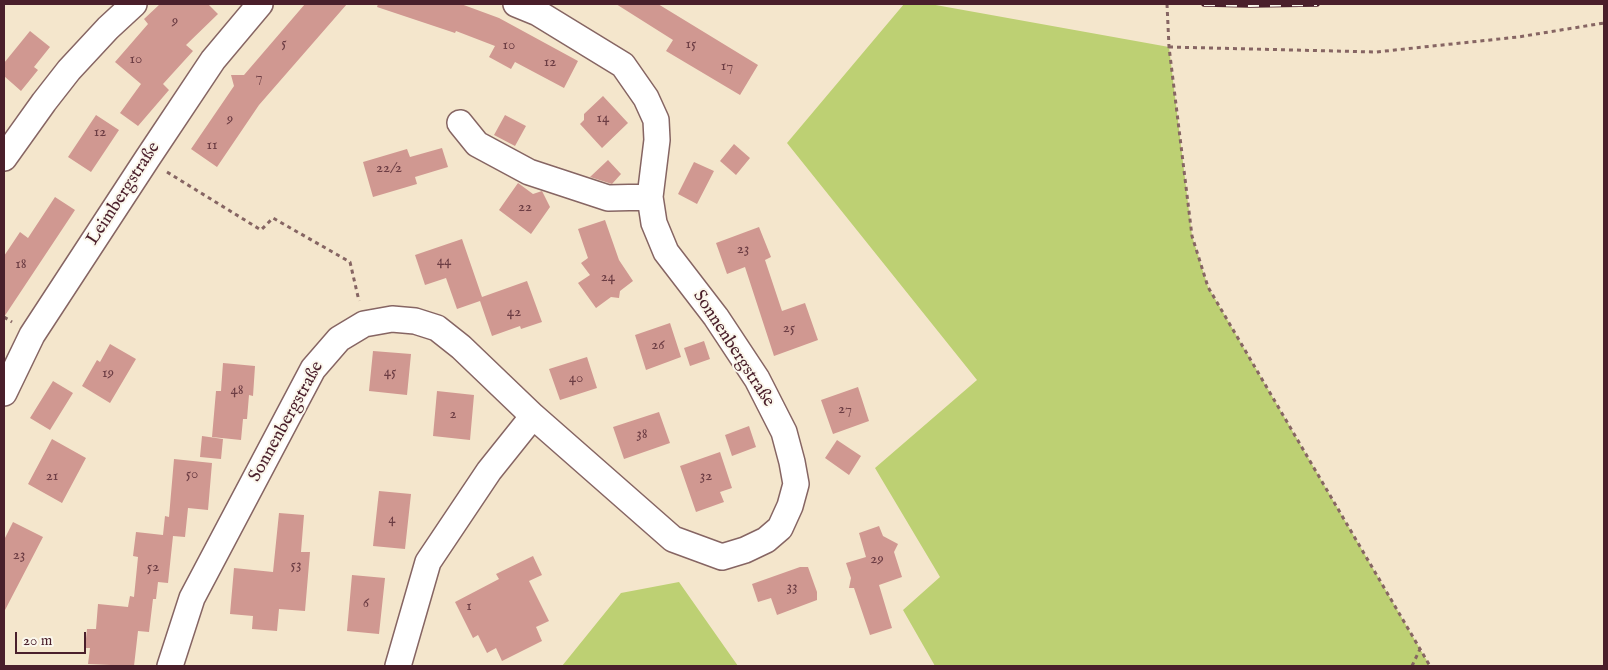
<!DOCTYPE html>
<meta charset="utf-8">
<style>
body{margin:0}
#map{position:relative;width:1608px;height:670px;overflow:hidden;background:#f4e6cc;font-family:"IM FELL English",serif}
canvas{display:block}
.frame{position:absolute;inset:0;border:5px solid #4a1f2b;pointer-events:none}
.scale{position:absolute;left:15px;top:632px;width:71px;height:22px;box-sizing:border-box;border:2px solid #4a1f2b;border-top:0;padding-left:6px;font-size:15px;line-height:18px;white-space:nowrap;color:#4a1f2b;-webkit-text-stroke:4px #fbf7ec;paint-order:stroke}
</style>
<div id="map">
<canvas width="1608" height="670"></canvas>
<div class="frame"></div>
<div class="scale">20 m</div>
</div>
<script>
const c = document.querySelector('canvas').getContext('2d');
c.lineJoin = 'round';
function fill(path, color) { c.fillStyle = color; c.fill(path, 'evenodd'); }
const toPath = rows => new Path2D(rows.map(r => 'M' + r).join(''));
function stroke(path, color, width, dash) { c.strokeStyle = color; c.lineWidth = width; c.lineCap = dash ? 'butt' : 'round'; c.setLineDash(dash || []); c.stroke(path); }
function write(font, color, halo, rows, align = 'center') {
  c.font = font + ' "IM FELL English",serif'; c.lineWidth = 4; c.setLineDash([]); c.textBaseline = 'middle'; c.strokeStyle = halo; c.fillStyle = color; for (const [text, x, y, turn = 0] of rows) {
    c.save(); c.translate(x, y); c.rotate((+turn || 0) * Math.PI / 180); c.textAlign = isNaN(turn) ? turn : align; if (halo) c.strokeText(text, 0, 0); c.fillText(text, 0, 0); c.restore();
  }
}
fill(toPath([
 [904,4,930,4,1169,47,1192,236,1208,287,1430,666,935,666,903,610,940,577,875,468,977,380,787,143],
 [679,582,738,666,562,666,621,593]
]), '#bdd073');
fill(toPath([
 [160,4,208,4,218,14,186,45,193,51,163,84,169,90,138,126,120,113,141,84,115,62,148,24,144,19],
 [305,4,347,4,259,105,217,167,191,149,234,86,231,75,244,75],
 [378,4,461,4,499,18,578,61,564,88,515,62,511,69,489,57,495,46,456,31,455,33,377,7],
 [616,4,658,4,758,65,740,95,666,51,673,40],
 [30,31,50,47,34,67,38,70,21,91,4,76,4,63],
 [603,96,628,123,602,148,580,124,584,120,584,114],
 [96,115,119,130,91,172,68,157],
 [505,115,526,126,515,146,494,135],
 [734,144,750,158,736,175,720,161],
 [442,148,448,167,415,177,417,184,373,197,363,162,407,149,410,157],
 [608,160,621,174,612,184,590,177],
 [694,162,714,171,697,204,678,194],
 [518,183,533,194,542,191,550,207,531,234,499,210],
 [55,197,75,210,4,317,4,256,20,232,28,238],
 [605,220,619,260,633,281,620,291,619,298,611,297,596,308,578,283,590,275,581,263,588,258,578,229],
 [759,227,771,257,765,260,782,311,805,303,818,340,774,356,745,267,727,274,716,243],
 [462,239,482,297,527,281,542,322,521,329,520,326,492,336,480,301,457,309,446,278,425,285,415,255],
 [670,323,681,357,646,370,635,335],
 [704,341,710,359,690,366,684,348],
 [110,344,136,359,110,403,82,386,97,360,100,362],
 [373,351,411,354,407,395,369,391],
 [587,357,597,388,560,400,549,369],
 [223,363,255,366,253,396,249,395,247,419,243,419,241,440,212,437,216,391,221,391],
 [53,381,73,393,50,430,30,418],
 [858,387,869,421,833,434,821,400],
 [437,391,474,395,470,440,433,436],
 [659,412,670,443,624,459,613,427],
 [749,426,756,447,732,456,725,435],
 [202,436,223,439,221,459,200,457],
 [52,439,86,458,62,503,28,484],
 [837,440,861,456,849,475,825,458],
 [720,452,732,488,720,492,724,502,696,512,680,466],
 [174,459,212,463,208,510,188,508,185,537,173,536,168,583,158,582,156,599,153,599,149,632,138,631,134,666,88,664,90,648,85,648,87,629,96,629,98,604,128,607,130,596,134,597,138,557,133,556,136,532,163,535,165,516,169,517],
 [379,491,411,494,405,549,373,546],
 [279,513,304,515,301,552,310,552,305,611,279,609,277,631,252,629,253,616,230,614,234,568,273,572],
 [13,522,43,537,4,612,4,540],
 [879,526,883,536,898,544,894,552,902,577,879,585,892,628,870,635,854,588,849,588,851,578,846,563,866,557,859,533],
 [533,556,542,575,529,581,549,621,536,627,542,641,502,661,496,648,487,653,478,635,473,638,455,602,499,579,496,574],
 [800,567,808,567,817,592,817,600,777,615,771,598,758,602,752,584],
 [352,575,385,578,379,634,347,631]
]), '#d09891');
const minor = toPath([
 [460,123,477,144,529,172,608,198,650,197],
 [4,158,44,102,69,70,108,28,134,4],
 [4,393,32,335,147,159,213,60,260,4],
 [170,666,192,598,313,369,339,339,364,324,392,319,415,321,437,328,461,347,533,416],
 [398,666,428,562,489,471,533,416,673,539,722,557,745,550,766,540,780,528,790,506,796,484,792,462,784,432,757,379,716,317,666,252,654,223,650,197,657,140,656,120,646,98,623,65,538,13,516,4]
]);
stroke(minor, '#866563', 28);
stroke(toPath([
 [1167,4,1169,47,1192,236,1208,287,1430,666],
 [1169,47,1376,52,1518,37,1604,23],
 [167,172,261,230,273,218,350,262,359,301],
 [4,317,12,322],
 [1412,666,1420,649]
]), '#866563', 3, [4, 4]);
stroke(minor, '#fff', 25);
const rail = toPath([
 [1204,4,1250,5,1317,4]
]);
stroke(rail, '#4a1f2b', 5.5);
stroke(rail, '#fbf7ec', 4, [11]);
write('15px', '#6c3d44', null, [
 ["9",175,22],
 ["5",284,44],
 ["15",691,45],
 ["10",509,46],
 ["10",136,60],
 ["12",550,63],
 ["17",727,67],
 ["7",259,78],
 ["14",603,119],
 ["9",230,120],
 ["12",100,133],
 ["11",212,146],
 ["22/2",389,169],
 ["22",525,208],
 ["23",743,250],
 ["44",444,262],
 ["18",21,265],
 ["24",608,278],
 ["42",514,313],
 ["25",789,329],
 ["26",658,346],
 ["45",390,373],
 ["19",108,374],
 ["40",576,379],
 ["48",237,391],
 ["27",845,410],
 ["2",453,415],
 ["38",642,435],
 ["50",192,475],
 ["21",52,477],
 ["32",706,477],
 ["4",392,520],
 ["23",19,556],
 ["29",877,560],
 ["53",296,566],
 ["52",153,568],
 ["33",792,588],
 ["6",366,604],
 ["1",469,607]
]);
write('18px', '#4a1f2b', '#fbf7ec', [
 ["Leimbergstraße",124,194,-57],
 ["Sonnenbergstraße",733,349,57],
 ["Sonnenbergstraße",287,422,-61]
]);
</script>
